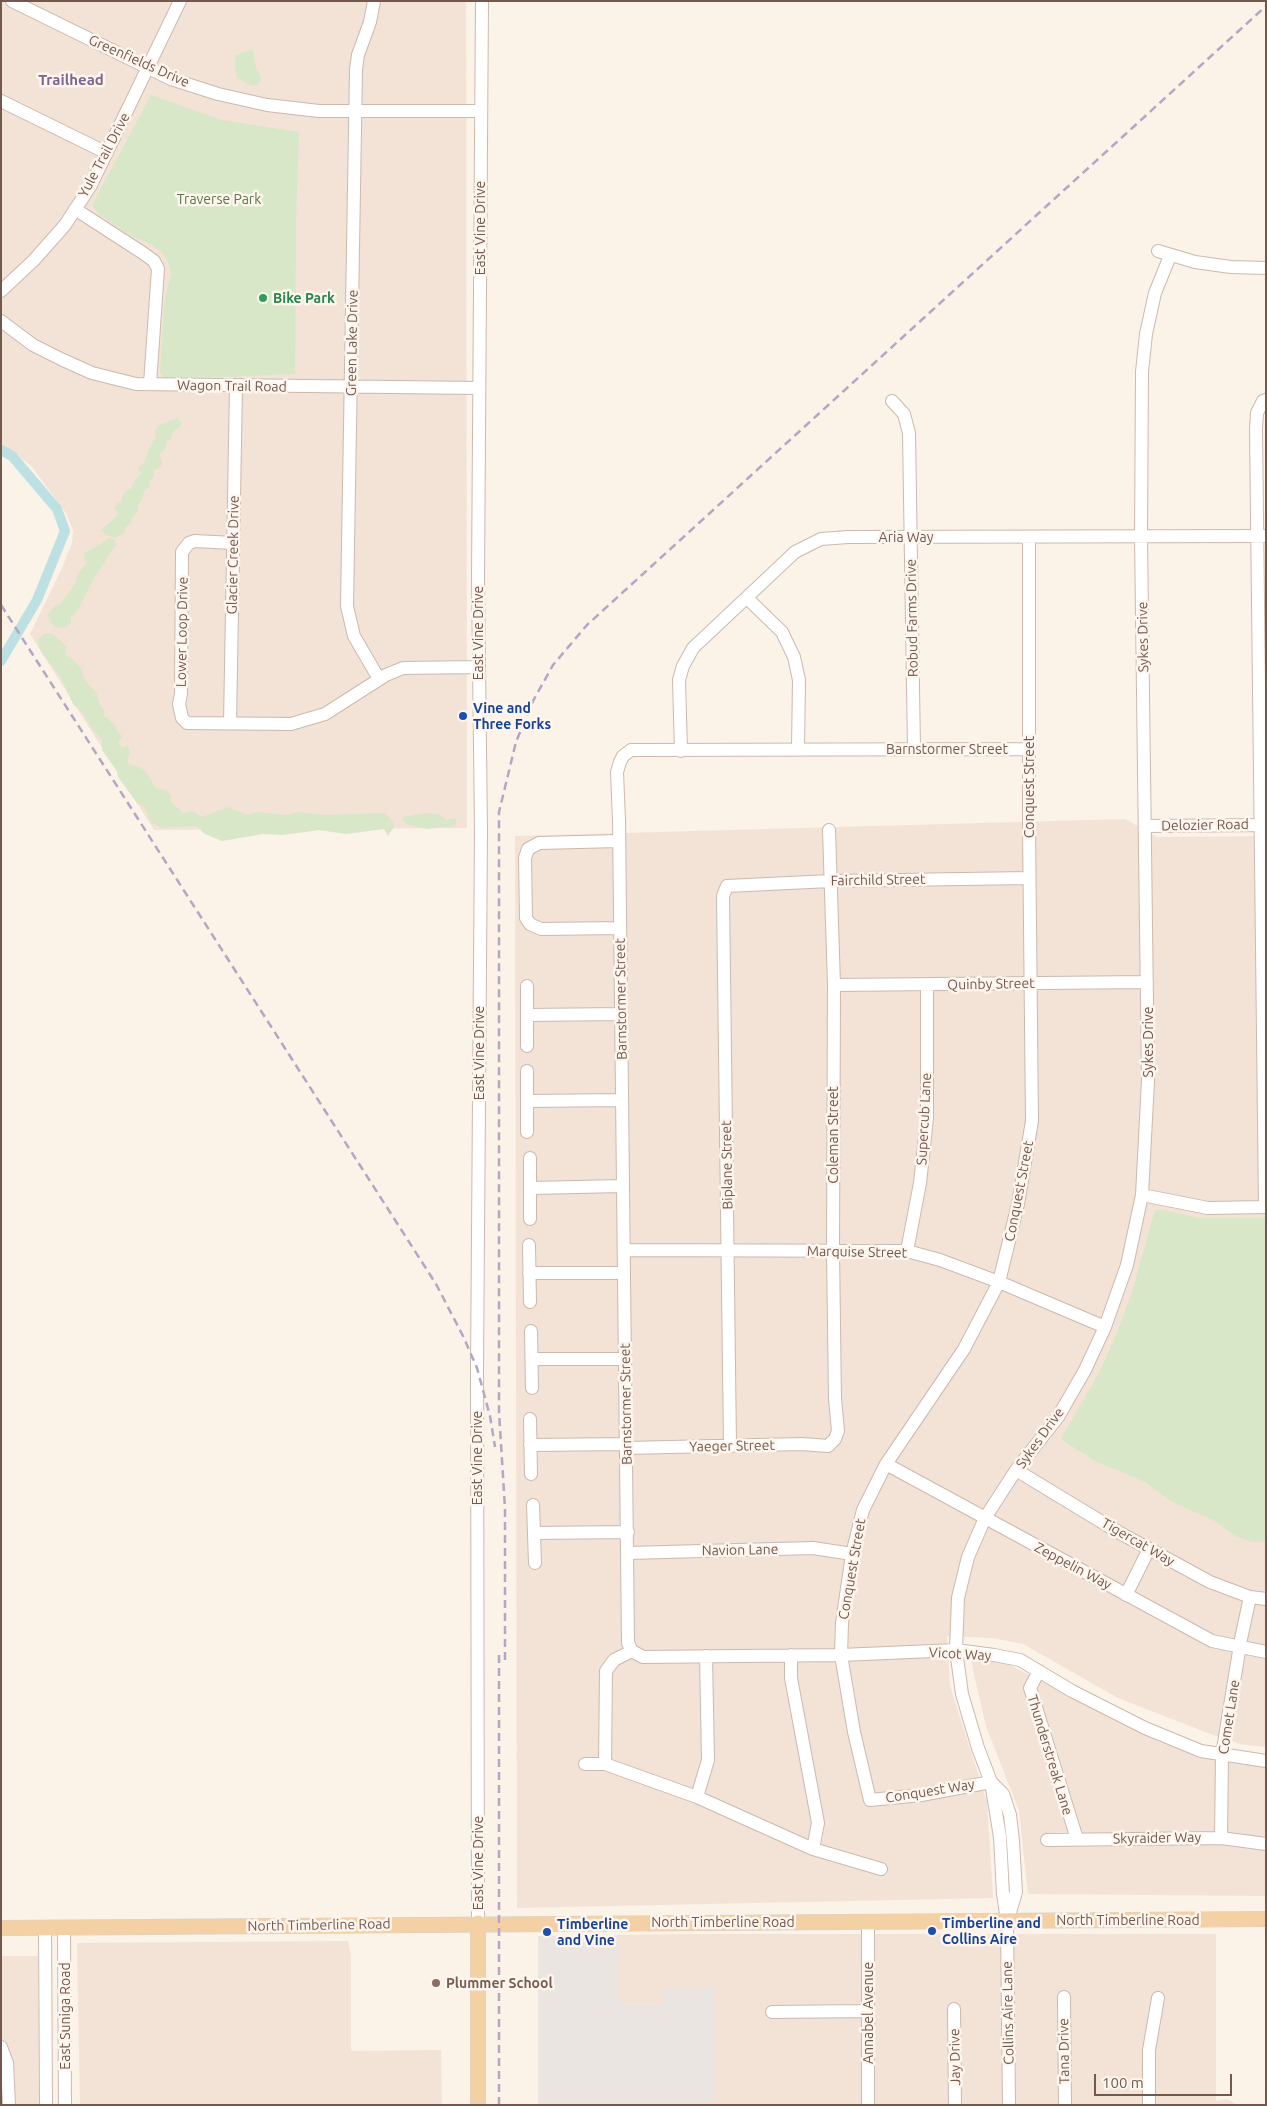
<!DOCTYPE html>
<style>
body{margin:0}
#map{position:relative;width:1267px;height:2106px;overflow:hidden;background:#fbf2e8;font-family:Ubuntu,sans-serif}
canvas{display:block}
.frame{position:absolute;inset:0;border:2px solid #73584e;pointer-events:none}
.scale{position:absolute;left:1094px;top:2074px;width:138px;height:22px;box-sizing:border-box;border:2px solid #73584e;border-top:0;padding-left:6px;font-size:15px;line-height:18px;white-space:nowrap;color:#73584e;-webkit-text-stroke:4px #fef6ee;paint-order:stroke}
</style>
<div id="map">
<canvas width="1267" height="2106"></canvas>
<div class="frame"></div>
<div class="scale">100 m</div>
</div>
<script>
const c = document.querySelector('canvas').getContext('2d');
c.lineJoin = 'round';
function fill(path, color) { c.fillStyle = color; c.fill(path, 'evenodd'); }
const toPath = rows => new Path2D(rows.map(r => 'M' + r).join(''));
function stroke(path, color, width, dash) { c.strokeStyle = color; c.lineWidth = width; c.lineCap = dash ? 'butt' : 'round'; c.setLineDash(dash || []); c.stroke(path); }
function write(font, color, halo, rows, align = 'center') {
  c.font = font + ' Ubuntu,sans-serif'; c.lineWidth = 5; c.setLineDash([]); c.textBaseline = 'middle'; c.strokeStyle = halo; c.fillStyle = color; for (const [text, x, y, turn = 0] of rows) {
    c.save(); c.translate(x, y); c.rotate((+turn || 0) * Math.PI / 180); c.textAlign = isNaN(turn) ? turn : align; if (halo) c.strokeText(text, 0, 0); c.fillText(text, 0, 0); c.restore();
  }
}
fill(toPath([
 [1,1,466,1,467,828,154,830,30,634,62,568,72,543,73,531,66,513,32,467,16,454,1,445],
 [1125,819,1157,837,1266,836,1266,1747,1240,1744,1213,1735,1118,1698,1023,1644,992,1638,947,1636,950,1686,987,1802,993,1898,517,1908,515,836],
 [971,1661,1004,1662,1111,1717,1206,1757,1266,1767,1266,1896,1028,1894,1019,1811,986,1726],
 [712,1934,1216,1934,1216,2101,1227,2099,1238,2105,713,2105,664,1988,664,2003,619,2004,619,1935],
 [348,1941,351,1955,351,2051,441,2050,442,2105,80,2105,77,1943],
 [1,1956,38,1956,39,2105,1,2105]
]), '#f2e3d6');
fill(toPath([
 [619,1935,619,2004,664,2003,664,1987,713,1987,714,2105,538,2105,538,1936]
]), '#ebe5e1');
fill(toPath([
 [250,50,253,51,256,68,261,79,257,85,252,86,237,78,235,65,236,60,234,56],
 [151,95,222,120,299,132,296,220,295,374,224,377,163,377,160,372,164,304,171,274,169,264,163,254,153,245,128,234,99,214,92,205],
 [178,418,182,424,172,433,171,439,167,441,164,450,159,454,162,461,161,466,154,471,154,476,149,482,149,487,144,491,142,500,138,505,138,511,132,518,130,524,125,527,125,532,115,538,107,535,101,530,117,516,118,513,114,509,116,504,121,502,124,492,131,489,137,477,142,474,138,468,144,463,149,449,153,441,156,438,155,431,158,426],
 [110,538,115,540,116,544,94,578,77,611,71,617,71,623,64,628,55,627,49,620,48,614,56,605,60,604,76,583,77,575,87,563,84,558,85,553],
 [52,633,67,647,65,655,75,661,77,665,82,669,83,676,88,684,96,692,100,706,104,709,104,716,114,724,117,731,122,736,118,742,122,748,128,745,130,754,127,759,129,765,136,766,144,770,156,788,165,790,171,795,171,802,183,813,193,811,202,817,227,807,248,815,258,812,286,815,299,812,323,815,385,813,393,822,394,827,388,836,384,829,346,834,319,830,283,835,263,834,222,841,205,834,196,826,163,828,152,823,144,807,137,803,118,777,117,771,102,750,102,740,98,734,94,732,82,712,73,704,61,677,41,652,38,641,43,634],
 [428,813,439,814,446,820,455,818,457,823,453,826,427,829,406,824,402,817],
 [1155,1210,1163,1210,1199,1218,1266,1218,1266,1542,1252,1542,1235,1536,1215,1521,1172,1502,1145,1482,1095,1461,1061,1439,1100,1371,1117,1333,1132,1292]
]), '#d7e7c7');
stroke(toPath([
 [1,450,12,456,57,509,65,531,37,600,1,661]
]), '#bde1e3', 10);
const minor = toPath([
 [12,1,171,79,218,94,267,105,319,111,481,111],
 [374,1,370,22,358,55,356,69,347,606,354,636,379,679],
 [1,101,107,153],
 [75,209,143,253,154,261,158,269,150,384],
 [1158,251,1195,262,1231,267,1266,268],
 [1,291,34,260,65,225,91,185,180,1],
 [1,321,33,345,63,360,92,373,136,384,479,388],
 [892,401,904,414,909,433,914,749],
 [233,543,195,541,189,543,182,552,181,694,179,704,182,718,187,723,291,724,325,714,386,675,403,668,478,667],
 [747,598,782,632,794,657,799,680,798,749],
 [230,723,236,386],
 [681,751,679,680,683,666,693,648,795,552,821,539,848,537,1266,536],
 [1145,826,1266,825],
 [619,841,539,843,528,849,525,858,526,918,530,924,541,929,620,928],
 [834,985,1147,982],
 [527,986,527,1046],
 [527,1015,621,1014],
 [527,1071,527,1132],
 [527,1101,622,1100],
 [530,1158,530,1219],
 [530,1188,623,1186],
 [1142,1195,1208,1208,1266,1207],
 [1265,1207,1256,429,1257,413,1263,401,1266,400],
 [529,1245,530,1302],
 [624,1250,907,1251,940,1260,999,1282,1105,1327],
 [907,1251,920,1183,927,1118,927,985],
 [529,1273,624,1273],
 [531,1331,532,1388],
 [532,1359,625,1359],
 [530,1419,531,1474],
 [530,1445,626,1444],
 [730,1445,723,896,727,886,830,881,1029,878],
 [626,1448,802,1444,828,1446,835,1439,838,1431,835,1399,833,1251,834,985,829,830],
 [886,1464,1212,1641,1266,1652],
 [1016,1470,1120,1533,1210,1582,1250,1597,1266,1599],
 [533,1505,535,1563],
 [534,1533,628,1532],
 [628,1553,813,1548,852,1554],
 [1126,1595,1149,1549],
 [632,1651,628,1643,619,820,617,772,620,762,623,756,631,750,642,750,1029,749],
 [632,1651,643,1657,841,1655,956,1650,994,1655,1020,1660,1072,1691,1145,1728,1201,1751,1266,1761],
 [791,1655,791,1678,818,1823,813,1849],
 [1039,1671,1030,1688,1077,1839],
 [585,1764,605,1764,697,1797,813,1849,881,1869],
 [605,1764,606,1671,614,1660,632,1651],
 [991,1782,921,1795,870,1800,854,1732,841,1655,842,1623,852,1554,863,1510,886,1464,964,1349,999,1282,1018,1204,1032,1121,1029,827,1029,537],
 [991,1782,1003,1794,1010,1815,1013,1841,1016,1892,1008,1919],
 [697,1797,708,1760,706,1656],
 [1221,1838,1222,1755,1241,1639,1250,1597],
 [1047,1840,1221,1838,1266,1844],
 [868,1922,868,2105],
 [478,1923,477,1368,481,831,478,579,482,1],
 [45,1927,46,2105],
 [64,1927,65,2105],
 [1064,1997,1065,2105],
 [954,2009,955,2105],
 [772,2012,868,2011],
 [1,2047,7,2063,9,2105],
 [1009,2105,1007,1921,1003,1894,1000,1837,991,1782,978,1748,962,1694,956,1650,958,1598,968,1557,985,1518,1016,1470,1058,1417,1085,1370,1105,1327,1127,1265,1142,1195,1148,1081,1141,537,1142,372,1146,334,1155,293,1170,256],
 [1149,2105,1149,2050,1158,1998]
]);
const major = toPath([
 [1,1928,1266,1919],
 [478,2105,478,1923]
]);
stroke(minor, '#ccb9ae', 14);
stroke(major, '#d8d0cd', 16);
stroke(minor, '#fff', 12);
stroke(major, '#f4d0a5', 15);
stroke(toPath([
 [1,605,436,1284,463,1336,477,1368,490,1416,495,1447],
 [505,1660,505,1508,499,1412,499,812,516,742,533,701,553,665,587,625,1266,6],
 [499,2105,499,1652]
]), '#b4a6c4', 2.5, [8, 5]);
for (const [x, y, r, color] of [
 [263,298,5,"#2e9e5b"],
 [463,716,5,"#1a4fb4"],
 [932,1931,5,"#1a4fb4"],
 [547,1932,5,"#1a4fb4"],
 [436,1983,5,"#8d6e63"]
]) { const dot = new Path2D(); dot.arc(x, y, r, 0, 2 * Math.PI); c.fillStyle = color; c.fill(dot); stroke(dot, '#fef6ee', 2); }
write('14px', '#73584e', '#fef6ee', [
 ["Greenfields Drive",139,61,24],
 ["Yule Trail Drive",104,155,-62],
 ["East Vine Drive",480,228,-90],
 ["Green Lake Drive",352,343,-89],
 ["Wagon Trail Road",232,386,1],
 ["Aria Way",906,537],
 ["Glacier Creek Drive",233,555,-89],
 ["Robud Farms Drive",912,618,-91],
 ["Lower Loop Drive",182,632,-89],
 ["East Vine Drive",478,633,-90],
 ["Sykes Drive",1143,637,-91],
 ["Barnstormer Street",947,749],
 ["Conquest Street",1029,787,-90],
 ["Delozier Road",1205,825,-1],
 ["Fairchild Street",878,880,-1],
 ["Quinby Street",991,984,-1],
 ["Barnstormer Street",621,999,-91],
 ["Sykes Drive",1148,1042,-90],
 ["East Vine Drive",479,1053,-90],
 ["Supercub Lane",924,1119,-87],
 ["Coleman Street",833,1135,-90],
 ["Biplane Street",727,1165,-91],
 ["Conquest Street",1019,1191,-79],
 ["Marquise Street",857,1252,1],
 ["Barnstormer Street",626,1404,-91],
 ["Sykes Drive",1040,1438,-54],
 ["Yaeger Street",732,1446,-1],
 ["East Vine Drive",477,1458,-90],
 ["Tigercat Way",1138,1542,30],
 ["Navion Lane",740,1550,-1],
 ["Zeppelin Way",1073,1566,28],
 ["Conquest Street",852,1569,-80],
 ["Vicot Way",960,1654,3],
 ["Comet Lane",1229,1717,-81],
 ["Thunderstreak Lane",1050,1755,73],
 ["Conquest Way",930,1791,-9],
 ["Skyraider Way",1157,1838,-1],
 ["East Vine Drive",478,1863,-90],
 ["North Timberline Road",1128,1920],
 ["North Timberline Road",723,1922],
 ["North Timberline Road",319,1925,-1],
 ["Annabel Avenue",868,2013,-90],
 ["Collins Aire Lane",1008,2013,-91],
 ["East Suniga Road",65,2016,-90],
 ["Tana Drive",1064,2051,-91],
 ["Jay Drive",955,2057,-91]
]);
write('14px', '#597846', '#fef6ee', [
 ["Traverse Park",219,199]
]);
write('bold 14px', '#27864d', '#fef6ee', [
 ["Bike Park",273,298]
], 'left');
write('bold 14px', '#164399', '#fef6ee', [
 ["Vine and",473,708],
 ["Three Forks",473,724],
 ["Timberline and",942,1923],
 ["Collins Aire",942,1939],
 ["Timberline",557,1924],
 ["and Vine",557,1940]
], 'left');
write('bold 14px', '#785e54', '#fef6ee', [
 ["Plummer School",446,1983]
], 'left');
write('bold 15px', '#7d668e', '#fef6ee', [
 ["Trailhead",71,80]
]);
</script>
